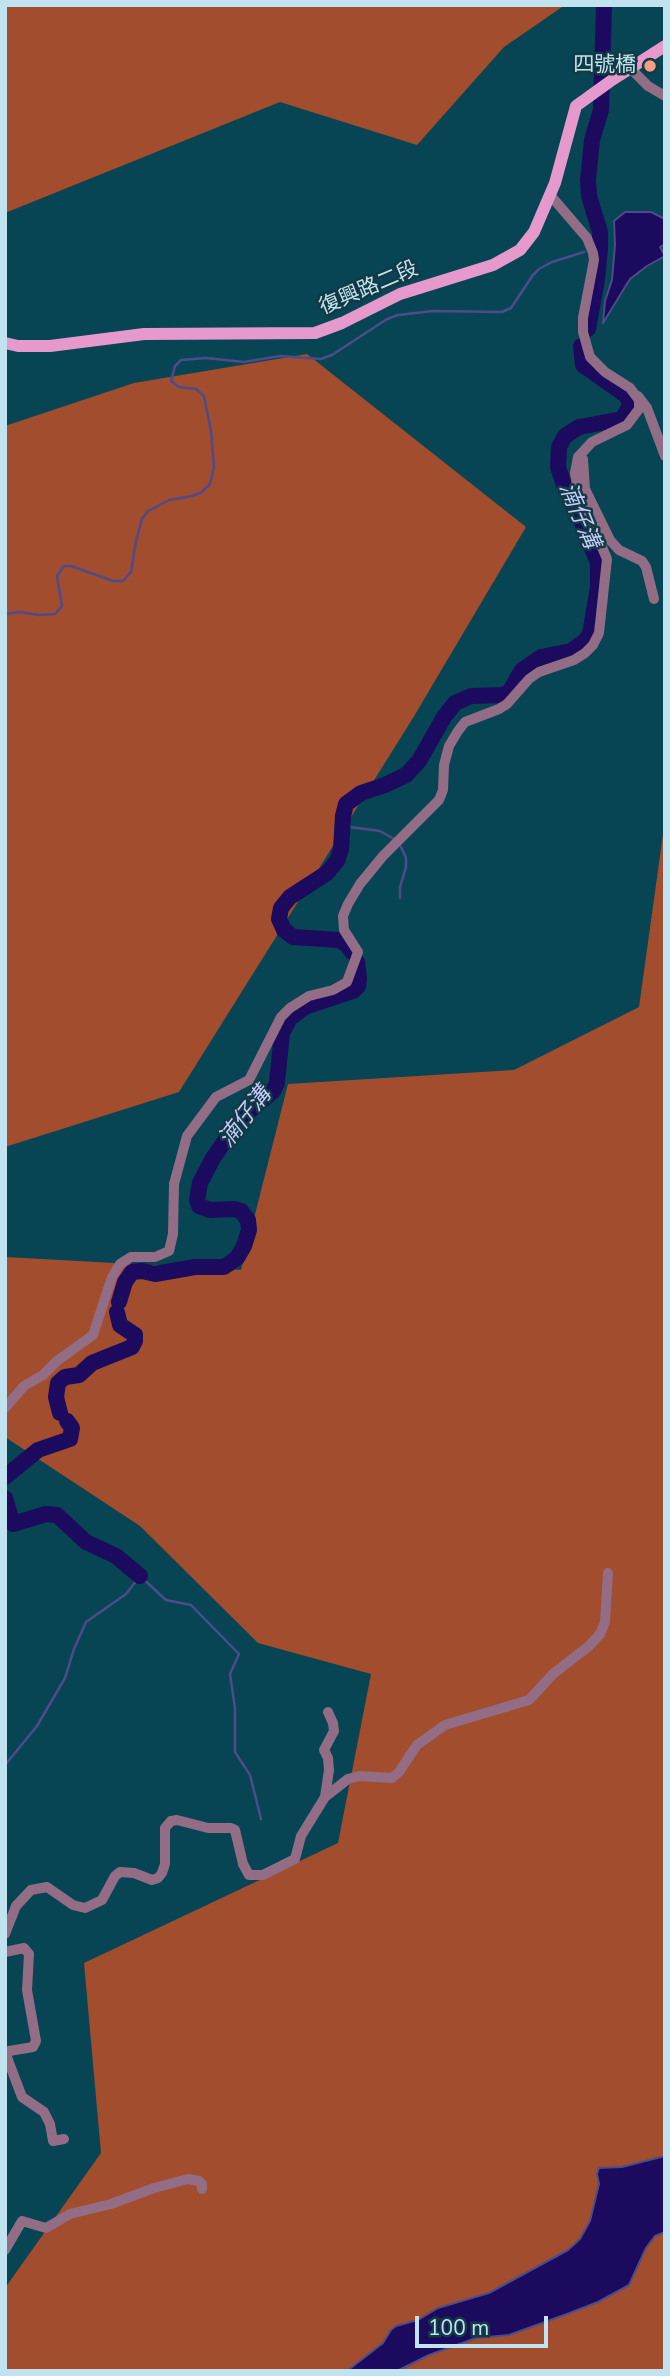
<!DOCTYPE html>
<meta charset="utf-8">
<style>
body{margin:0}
#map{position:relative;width:670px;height:2376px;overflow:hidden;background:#074554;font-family:"Nunito Sans",sans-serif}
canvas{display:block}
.frame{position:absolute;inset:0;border:7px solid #c1e3ef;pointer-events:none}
.scale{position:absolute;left:415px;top:2316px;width:133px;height:32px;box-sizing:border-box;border:4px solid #c1e3ef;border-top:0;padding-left:9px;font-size:21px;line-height:24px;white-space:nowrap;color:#c1e3ef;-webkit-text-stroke:5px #123944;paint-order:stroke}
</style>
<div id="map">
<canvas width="670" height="2376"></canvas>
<div class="frame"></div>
<div class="scale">100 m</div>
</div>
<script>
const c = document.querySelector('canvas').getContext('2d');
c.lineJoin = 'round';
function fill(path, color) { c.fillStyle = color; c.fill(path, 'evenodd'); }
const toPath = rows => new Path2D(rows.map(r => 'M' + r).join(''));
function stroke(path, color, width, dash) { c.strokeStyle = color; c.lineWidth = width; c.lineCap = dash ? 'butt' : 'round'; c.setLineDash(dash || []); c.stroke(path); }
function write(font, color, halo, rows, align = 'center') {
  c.font = font + ' "Nunito Sans","Noto Sans TC",sans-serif'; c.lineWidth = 5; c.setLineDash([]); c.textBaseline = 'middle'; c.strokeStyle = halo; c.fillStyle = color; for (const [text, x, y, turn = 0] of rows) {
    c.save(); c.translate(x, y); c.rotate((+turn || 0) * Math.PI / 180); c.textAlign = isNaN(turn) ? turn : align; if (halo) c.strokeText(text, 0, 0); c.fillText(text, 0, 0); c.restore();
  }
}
fill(toPath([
 [5,5,565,5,504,47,417,145,280,102,5,213],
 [307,354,526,527,413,718,179,1092,5,1147,5,426,134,383],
 [665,820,665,2371,5,2371,5,2288,101,2153,84,1963,338,1843,371,1674,258,1643,140,1526,5,1437,5,1257,241,1270,288,1084,514,1070,639,1007]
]), '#a24d2d');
const water = toPath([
 [625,212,651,212,665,219,665,244,660,247,665,256,647,266,630,279,603,323,605,301,612,280,615,245,614,221,625,212],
 [665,2156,665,2232,655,2236,646,2248,629,2285,598,2302,567,2314,509,2335,476,2338,429,2355,397,2371,347,2371,383,2343,391,2330,396,2326,418,2320,438,2308,489,2293,568,2250,580,2239,590,2221,599,2184,597,2174,599,2168,622,2167,665,2156]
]);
fill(water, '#1b0a5d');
stroke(water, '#4d4b89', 2);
stroke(toPath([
 [599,249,600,249],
 [5,614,20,612,39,615,55,614,62,606,57,576,64,566,71,566,113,581,123,581,131,572,136,541,142,519,148,511,169,500,192,496,202,492,210,484,214,467,211,431,204,396,196,389,179,387,171,381,175,366,181,360,206,358,244,362,280,356,321,359,332,355,387,319,398,315,433,311,502,312,511,308,533,275,539,269,552,262,584,252],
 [342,826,380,831,394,839],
 [400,898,400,887,406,867,406,858,401,847],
 [5,1765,37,1726,65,1678,74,1649,86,1622,126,1594,140,1576,166,1600,191,1605,239,1654,230,1674,235,1708,235,1752,250,1775,261,1819]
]), '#4d4b89', 2.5);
stroke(toPath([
 [588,329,597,279,600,249,600,232,589,196,588,180,592,140,601,110,604,5],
 [352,952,346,944,339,940,293,937,284,930,279,919,281,908,290,897,327,873,337,861,341,849,343,816,346,804,361,793,385,785,406,775,419,761,444,717,455,703,471,696,504,695,510,691,522,670,541,657,571,651,585,641,590,634,598,587,598,563,579,515,565,488,558,467,559,447,565,436,579,427,622,419,630,406,627,396,583,365,581,346],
 [119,1302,125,1282,132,1272,142,1271,155,1274,195,1267,224,1267,237,1258,244,1246,249,1230,248,1220,241,1211,234,1209,210,1210,199,1206,197,1200,200,1183,213,1158,232,1131,243,1117,273,1091,277,1083,282,1033,290,1018,305,1007,353,991,358,986,359,979,357,962],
 [60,1413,56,1397,58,1383,65,1377,79,1375,92,1363,132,1347,135,1341,135,1335,120,1325,117,1312],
 [5,1477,38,1450,70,1439,72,1428,67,1421],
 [5,1498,13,1524,46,1514,57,1515,86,1542,116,1556,140,1576]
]), '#1b0a5d', 16);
stroke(toPath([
 [630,68,648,86,665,96],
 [638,396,647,408,665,456],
 [583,459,585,489,610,540,619,550,642,561,646,567,654,599],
 [5,1408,24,1386,43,1375,57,1361,93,1335,112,1277,120,1264,131,1257,155,1257,169,1251,173,1234,174,1184,187,1136,216,1097,249,1080,281,1017,290,1008,309,996,333,990,347,982,358,952,344,930,343,916,348,904,360,884,383,856,439,800,443,790,444,765,449,746,458,731,465,722,499,709,507,704,529,679,539,672,574,660,585,653,593,645,599,633,607,559,578,491,575,473,578,457,592,442,627,425,639,409,639,400,630,388,605,372,590,357,583,332,583,318,594,260,593,253,587,238,551,196],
 [325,1797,348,1779,359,1776,392,1778,399,1772,417,1745,445,1725,529,1700,553,1674,589,1646,600,1634,605,1622,608,1573],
 [5,1934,16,1906,31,1890,47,1887,73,1905,85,1908,102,1900,115,1876,120,1872,134,1873,152,1880,158,1878,162,1873,165,1864,165,1828,171,1821,177,1820,208,1828,231,1828,235,1830,243,1864,249,1875,263,1875,295,1859,301,1836,325,1797,329,1770,328,1758,324,1750,334,1731,333,1723,328,1712],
 [5,1952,24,1948,29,1954,27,1990,36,2041,33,2047,9,2051,6,2054,8,2060,22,2097,44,2112,50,2124,53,2141,64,2139],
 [5,2250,22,2221,46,2228,70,2214,111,2204,154,2188,188,2179,199,2181,202,2184,202,2189]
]), '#936d85', 10);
stroke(toPath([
 [5,343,18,346,50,346,144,334,315,333,342,323,400,294,493,265,520,250,534,232,555,183,576,106,612,80,665,46]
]), '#e699cc', 12);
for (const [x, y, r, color] of [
 [650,66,7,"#f39f82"]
]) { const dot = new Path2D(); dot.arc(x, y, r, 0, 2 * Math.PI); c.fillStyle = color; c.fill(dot); stroke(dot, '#123944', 2.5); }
write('21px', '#c1e3ef', '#123944', [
 ["四號橋",636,66]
], 'right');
write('21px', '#c1e3ef', '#123944', [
 ["復興路二段",369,289,-23]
]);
write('italic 23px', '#c6cbf9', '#123944', [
 ["湳仔溝",578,516,67],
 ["湳仔溝",246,1118,-52]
]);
</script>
